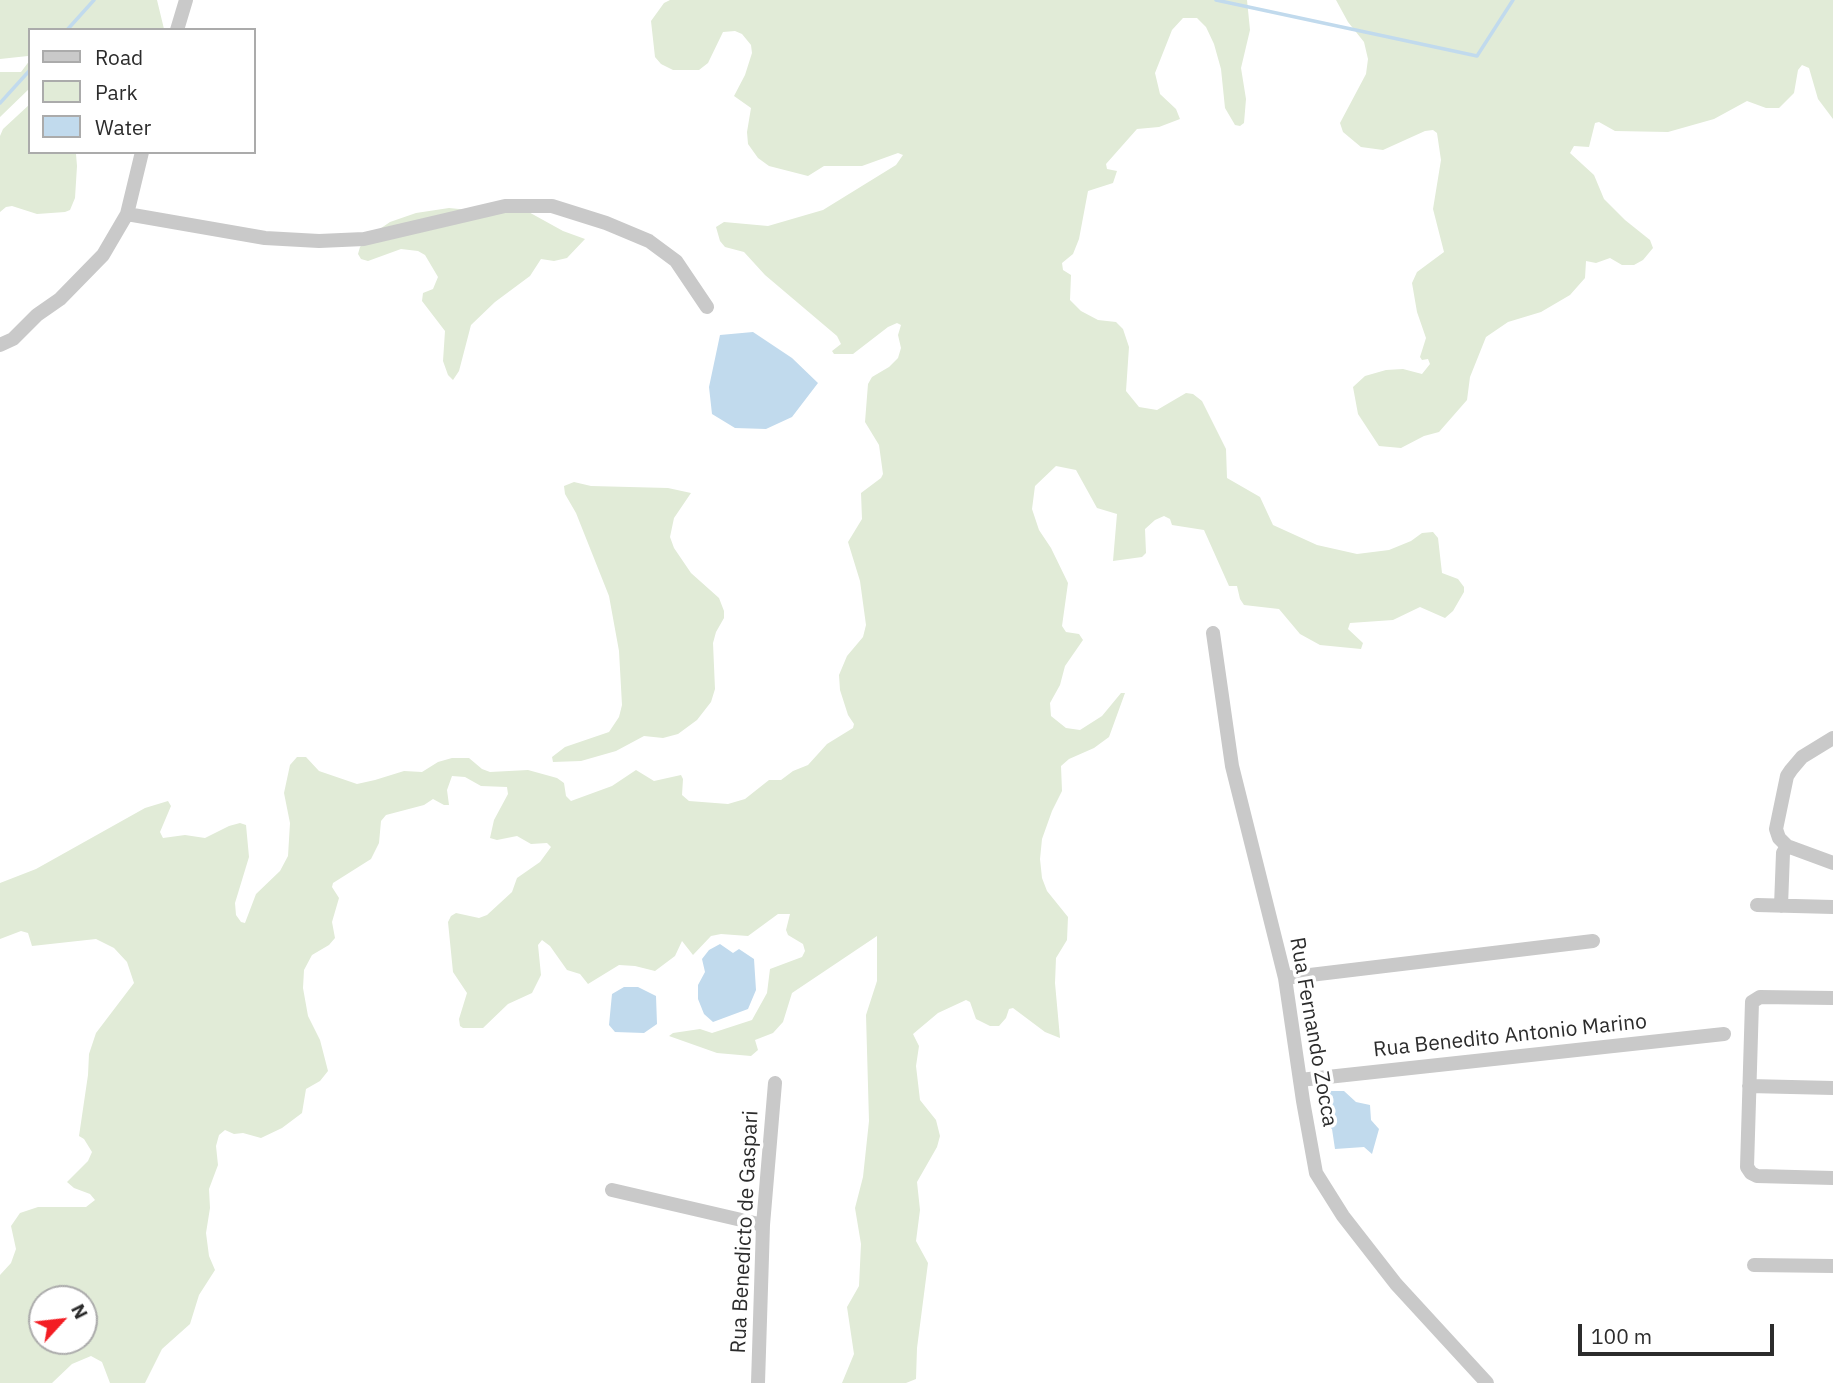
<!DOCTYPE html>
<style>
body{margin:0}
#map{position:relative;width:1833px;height:1383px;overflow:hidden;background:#fff;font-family:"IBM Plex Sans",sans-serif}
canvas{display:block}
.legend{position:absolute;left:28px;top:28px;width:228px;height:126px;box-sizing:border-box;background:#fff;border:2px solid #ababab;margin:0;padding:9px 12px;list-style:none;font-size:21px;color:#2c2c2c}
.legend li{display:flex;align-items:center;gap:14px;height:35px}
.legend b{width:35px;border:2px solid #ababab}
.north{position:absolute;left:28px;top:1285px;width:70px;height:70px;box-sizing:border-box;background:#fff;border:2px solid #ababab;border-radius:50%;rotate:63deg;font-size:19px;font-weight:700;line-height:28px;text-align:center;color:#2c2c2c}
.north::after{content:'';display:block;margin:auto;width:24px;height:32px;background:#f31d23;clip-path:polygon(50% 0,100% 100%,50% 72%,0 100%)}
.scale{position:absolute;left:1578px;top:1324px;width:196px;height:32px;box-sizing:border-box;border:4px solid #2c2c2c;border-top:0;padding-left:9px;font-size:21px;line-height:24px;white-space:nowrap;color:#2c2c2c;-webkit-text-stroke:5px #fff;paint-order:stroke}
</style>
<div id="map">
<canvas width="1833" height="1383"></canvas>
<ul class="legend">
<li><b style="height:9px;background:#c9c9c9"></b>Road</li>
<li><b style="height:19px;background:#e1ebd7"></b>Park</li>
<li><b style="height:19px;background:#c1daed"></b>Water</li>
</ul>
<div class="north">N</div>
<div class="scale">100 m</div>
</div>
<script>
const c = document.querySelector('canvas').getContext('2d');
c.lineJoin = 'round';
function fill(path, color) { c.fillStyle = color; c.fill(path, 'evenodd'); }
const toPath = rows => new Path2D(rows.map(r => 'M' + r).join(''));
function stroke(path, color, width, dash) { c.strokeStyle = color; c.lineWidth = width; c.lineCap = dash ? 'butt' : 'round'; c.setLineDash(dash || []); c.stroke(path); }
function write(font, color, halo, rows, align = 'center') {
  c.font = font + ' "IBM Plex Sans",sans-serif'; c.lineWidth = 7; c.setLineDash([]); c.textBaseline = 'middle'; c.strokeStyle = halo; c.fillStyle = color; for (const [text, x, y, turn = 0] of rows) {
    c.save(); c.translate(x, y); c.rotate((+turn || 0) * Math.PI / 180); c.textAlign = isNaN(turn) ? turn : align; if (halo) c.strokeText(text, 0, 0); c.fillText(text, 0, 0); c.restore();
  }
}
fill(toPath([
 [0,0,157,0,164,29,30,30,30,58,28,56,0,59],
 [670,0,1247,0,1250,30,1241,68,1246,99,1244,123,1240,126,1235,125,1225,108,1221,69,1214,44,1206,27,1197,18,1183,18,1172,30,1155,73,1160,94,1176,109,1180,119,1159,127,1137,129,1106,164,1107,169,1117,171,1113,183,1088,191,1079,239,1073,254,1062,263,1063,270,1071,275,1070,300,1081,311,1098,320,1116,322,1123,329,1129,347,1126,391,1139,407,1157,410,1186,393,1193,394,1202,401,1226,449,1227,478,1260,497,1273,525,1317,545,1357,554,1389,550,1411,541,1422,533,1433,532,1438,538,1442,573,1458,579,1464,587,1464,592,1453,611,1445,618,1420,607,1393,620,1350,623,1348,629,1363,643,1361,649,1320,645,1300,634,1279,609,1244,605,1240,599,1237,586,1229,586,1204,530,1172,525,1170,519,1164,516,1155,520,1145,529,1146,553,1142,557,1113,561,1117,514,1097,508,1076,470,1056,466,1035,486,1032,509,1039,530,1051,548,1068,583,1062,626,1066,632,1079,634,1083,640,1065,666,1060,685,1050,703,1051,716,1066,728,1080,730,1102,716,1121,693,1125,693,1109,737,1094,748,1069,759,1061,766,1062,791,1052,811,1042,839,1040,859,1042,878,1047,891,1068,917,1067,940,1056,958,1055,983,1060,1038,1045,1032,1013,1008,1009,1009,1006,1018,999,1026,990,1026,976,1019,970,1002,966,1000,938,1013,913,1034,919,1046,916,1066,920,1100,936,1120,940,1136,937,1147,917,1182,920,1210,916,1241,928,1263,917,1348,916,1379,906,1383,842,1383,854,1354,847,1307,859,1286,861,1244,855,1208,863,1177,869,1121,866,1015,877,981,877,936,792,993,783,1022,773,1033,755,1040,758,1050,751,1056,717,1053,669,1036,673,1033,700,1029,712,1033,752,1020,767,993,770,969,802,957,805,951,803,944,788,935,786,930,790,914,778,914,748,936,721,934,711,936,693,955,682,941,675,956,655,971,635,966,619,965,588,984,580,974,567,970,550,946,542,940,538,945,541,975,532,993,508,1004,483,1028,463,1028,460,1026,459,1019,467,993,453,972,448,922,451,916,456,913,479,918,487,915,512,892,517,878,540,862,551,847,547,843,531,844,517,836,497,840,490,838,494,820,508,794,507,787,481,786,465,777,452,776,447,790,449,805,444,805,433,799,424,805,386,815,381,821,379,843,371,859,333,883,332,887,339,898,332,922,335,938,329,945,312,955,304,970,303,988,308,1016,320,1040,328,1071,320,1081,306,1089,302,1113,282,1128,261,1138,243,1133,234,1134,225,1130,219,1135,216,1146,218,1165,209,1189,210,1208,206,1233,209,1256,215,1270,199,1295,190,1324,162,1349,145,1383,110,1383,102,1362,91,1356,72,1364,52,1383,0,1383,0,1275,11,1263,16,1249,11,1226,20,1213,38,1207,86,1207,95,1200,90,1194,74,1188,67,1182,88,1161,92,1152,84,1139,79,1136,88,1075,89,1054,96,1033,134,983,127,962,114,948,96,939,32,946,28,933,21,931,0,939,0,883,36,869,145,808,168,801,171,806,160,832,163,838,185,835,205,838,229,826,240,823,246,825,249,857,235,903,236,915,241,922,245,923,256,894,280,871,288,856,290,823,284,793,290,765,297,757,306,757,319,771,357,784,375,780,404,771,422,772,438,762,452,758,469,758,482,769,490,772,528,770,557,778,564,783,566,796,571,801,612,786,636,770,654,781,681,775,683,779,682,795,689,801,728,804,745,799,769,780,781,780,793,771,808,765,827,744,853,728,854,724,848,715,840,690,839,675,847,656,863,637,866,625,860,581,848,542,862,519,861,493,881,478,883,474,879,445,865,422,868,384,872,377,889,367,898,358,901,348,898,335,901,325,897,323,888,327,853,354,834,354,832,351,841,344,837,336,765,275,744,252,725,247,720,241,716,227,724,222,768,226,823,210,896,165,903,155,898,153,862,166,824,166,808,176,769,166,758,158,748,144,747,132,751,108,734,96,745,75,752,53,751,45,742,34,735,31,723,32,708,63,699,70,673,70,661,64,655,57,651,21,664,3],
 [42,1299,84,1299,84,1341,42,1341],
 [1336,0,1833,0,1833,119,1818,99,1809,68,1802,65,1798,70,1794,93,1779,108,1766,108,1747,101,1714,119,1668,132,1615,131,1599,122,1595,123,1589,147,1574,146,1570,153,1594,175,1604,199,1625,220,1650,240,1653,248,1643,260,1634,265,1622,265,1610,258,1596,263,1586,261,1585,278,1570,295,1541,312,1508,322,1486,337,1470,377,1467,400,1439,432,1424,436,1401,448,1379,446,1358,414,1353,387,1365,376,1386,370,1403,369,1422,374,1430,364,1428,359,1422,360,1420,357,1426,338,1417,312,1412,283,1417,272,1444,252,1433,209,1441,160,1437,133,1433,130,1425,131,1383,150,1361,147,1343,132,1340,123,1366,74,1368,59,1364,42,1348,22],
 [30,60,30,88,0,117,0,72,21,72],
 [30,104,30,152,76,154,77,166,75,198,70,210,65,212,37,214,12,206,6,207,0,212,0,136,3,129],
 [449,208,469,210,525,210,563,231,585,239,567,258,554,261,541,259,530,276,495,302,471,325,459,371,453,380,448,375,443,361,445,331,422,301,423,293,433,289,438,277,425,255,418,251,401,249,368,261,361,259,358,254,360,247,368,237,390,222,416,213],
 [574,482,591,486,668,488,691,493,674,518,670,537,674,548,691,573,719,598,724,611,724,618,716,632,713,643,715,689,711,702,697,720,678,734,663,738,644,736,616,751,581,761,553,762,552,757,565,747,609,732,619,717,622,705,619,651,609,596,576,513,565,494,564,486]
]), '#e1ebd7');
fill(toPath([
 [753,332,792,358,818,383,792,417,766,429,735,428,712,414,709,387,720,335],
 [720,944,733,953,739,949,754,959,756,990,748,1009,713,1022,704,1014,698,999,698,985,705,972,702,959,709,950],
 [624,987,638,987,656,996,657,1024,644,1033,615,1032,609,1025,612,994],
 [1321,1091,1344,1091,1356,1102,1370,1105,1371,1120,1379,1129,1372,1154,1364,1147,1335,1149,1332,1129,1325,1123]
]), '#c1daed');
stroke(toPath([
 [1216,0,1477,56,1513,0],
 [67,30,94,0],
 [0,103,30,70]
]), '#c1daed', 3.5);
stroke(toPath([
 [177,30,186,0],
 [127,214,265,238,319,241,364,239,505,206,552,206,606,223,649,241,676,261,707,307],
 [0,345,13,339,37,315,60,299,103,255,127,214,142,152],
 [1213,633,1232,766,1285,978,1303,1101,1316,1173,1343,1216,1396,1284,1487,1383],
 [1833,738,1802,757,1791,770,1787,776,1776,829,1779,838,1787,846,1833,863],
 [1757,905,1833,907],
 [1781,906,1783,853,1787,846],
 [1285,978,1593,941],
 [1833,998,1760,997,1752,1002,1747,1167,1751,1173,1757,1176,1833,1178],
 [1300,1080,1724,1034],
 [1749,1086,1833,1088],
 [612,1190,763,1225],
 [1754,1265,1833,1266],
 [758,1383,763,1225,775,1083]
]), '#c9c9c9', 14);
write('21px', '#2c2c2c', '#fff', [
 ["Rua Fernando Zocca",1313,1032,80],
 ["Rua Benedito Antonio Marino",1510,1036,-6],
 ["Rua Benedicto de Gaspari",745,1232,-87]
]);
</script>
